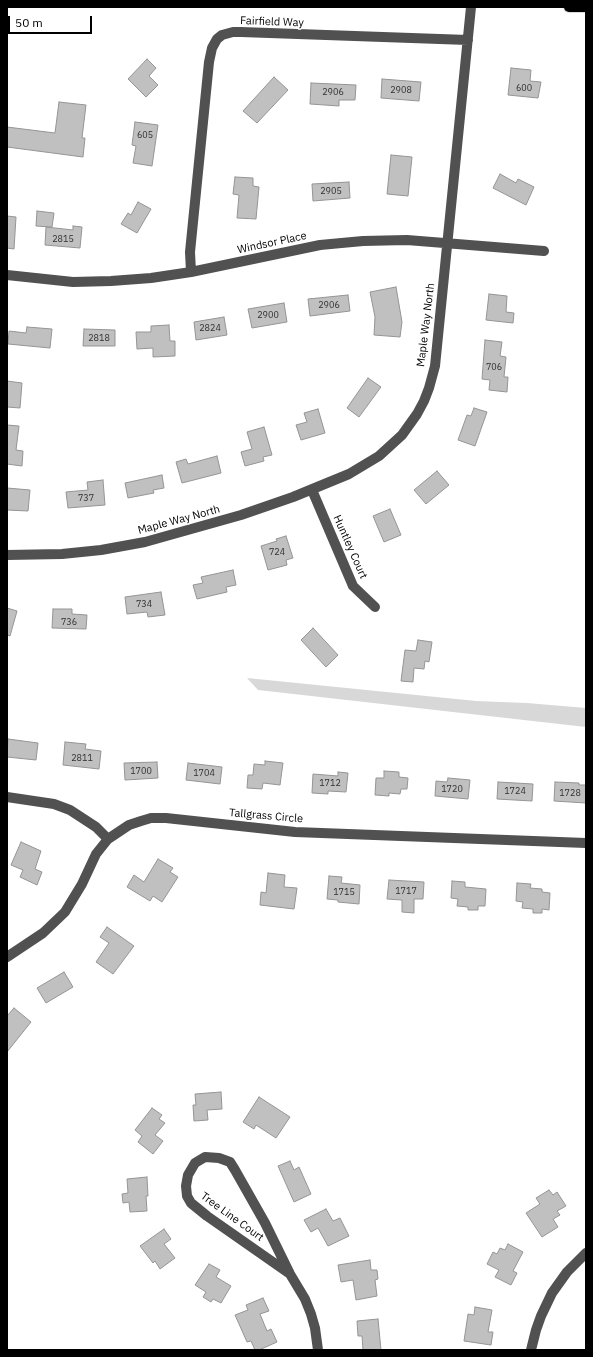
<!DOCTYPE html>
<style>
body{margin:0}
#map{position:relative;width:593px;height:1357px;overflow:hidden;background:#fff;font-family:"IBM Plex Sans",sans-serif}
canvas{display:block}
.frame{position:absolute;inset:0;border:8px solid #000;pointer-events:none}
.scale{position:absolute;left:8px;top:16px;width:84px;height:18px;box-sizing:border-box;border:2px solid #000;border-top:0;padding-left:5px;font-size:12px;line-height:14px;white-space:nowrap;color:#000;-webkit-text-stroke:3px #fff;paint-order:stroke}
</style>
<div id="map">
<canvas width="593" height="1357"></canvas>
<div class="frame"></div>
<div class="scale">50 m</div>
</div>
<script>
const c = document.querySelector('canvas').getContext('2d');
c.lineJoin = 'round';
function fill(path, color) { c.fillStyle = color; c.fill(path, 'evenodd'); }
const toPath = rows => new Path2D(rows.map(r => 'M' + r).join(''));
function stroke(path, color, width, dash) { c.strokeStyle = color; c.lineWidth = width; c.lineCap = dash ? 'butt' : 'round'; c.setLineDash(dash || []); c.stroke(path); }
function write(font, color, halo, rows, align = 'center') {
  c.font = font + ' "IBM Plex Sans",sans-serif'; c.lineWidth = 3; c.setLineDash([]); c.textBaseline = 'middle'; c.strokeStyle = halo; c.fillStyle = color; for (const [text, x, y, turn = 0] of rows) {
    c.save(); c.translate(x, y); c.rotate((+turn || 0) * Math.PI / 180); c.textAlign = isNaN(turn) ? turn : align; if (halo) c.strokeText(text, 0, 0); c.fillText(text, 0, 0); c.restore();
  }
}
fill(toPath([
 [247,678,476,701,527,703,586,708,586,727,258,690]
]), '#d8d8d8');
const building = toPath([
 [147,59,156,68,149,76,158,85,146,97,128,79,147,59],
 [511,68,531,70,530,81,541,82,538,98,508,95,511,68],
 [274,77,288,90,257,123,243,111,274,77],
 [382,79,421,82,419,101,381,98,382,79],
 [311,83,356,85,355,100,339,100,339,106,310,104,311,83],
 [59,102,86,105,82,138,85,138,83,157,7,147,7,127,55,133,59,102],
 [135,122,158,125,152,166,133,163,136,146,132,145,135,122],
 [391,155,412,157,408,196,387,194,391,155],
 [500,174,516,183,518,179,534,187,526,205,493,188,500,174],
 [235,177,253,178,253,186,259,187,256,219,237,218,239,195,233,194,235,177],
 [349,182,350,198,313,201,312,184,349,182],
 [138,202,151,209,137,233,121,224,128,213,131,215,138,202],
 [37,211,54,213,52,227,36,226,37,211],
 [7,216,16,217,14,249,7,248,7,216],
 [73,226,82,227,80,248,45,245,46,227,73,230,73,226],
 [396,287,402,322,400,337,374,335,375,317,370,292,396,287],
 [489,294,507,296,506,312,514,313,513,323,486,320,489,294],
 [348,295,350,311,310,316,308,299,348,295],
 [284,303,287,322,252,328,248,309,284,303],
 [224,317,227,335,196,340,194,322,224,317],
 [169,325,170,341,175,341,175,356,153,357,153,348,137,349,136,332,151,332,151,326,169,325],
 [27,327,52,329,50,348,8,344,9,331,26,333,27,327],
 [84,329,115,330,115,346,83,346,84,329],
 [485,340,502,342,500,356,506,357,504,377,508,377,507,392,489,390,490,380,482,379,485,340],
 [368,378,381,387,359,417,347,408,368,378],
 [7,381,22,383,20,408,7,407,7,381],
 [474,408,487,412,475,446,458,440,467,415,471,416,474,408],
 [318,409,325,433,301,440,296,425,307,422,304,413,318,409],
 [7,425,19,426,16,450,23,451,22,466,7,464,7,425],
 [264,427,272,455,263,457,264,461,245,466,241,452,252,449,247,432,264,427],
 [217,456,221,473,182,483,176,462,186,459,188,464,217,456],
 [437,471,449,485,426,504,414,490,437,471],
 [162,475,164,488,153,490,154,493,128,498,125,483,162,475],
 [103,480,105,505,68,508,66,492,88,490,87,482,103,480],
 [7,488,30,490,28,511,7,510,7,488],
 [390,509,401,535,384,542,373,516,390,509],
 [286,536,293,558,286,560,287,565,268,570,261,546,277,541,276,539,286,536],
 [233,570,236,585,226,587,227,592,197,599,193,585,203,583,201,577,233,570],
 [161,592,165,615,148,617,147,612,127,614,125,597,161,592],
 [7,608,17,611,10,636,7,635,7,608],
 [53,609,72,609,72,614,87,615,86,629,52,628,53,609],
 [313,628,338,655,326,667,301,640,313,628],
 [418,640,432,642,429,662,425,661,424,669,414,668,413,682,401,681,405,650,416,651,418,640],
 [8,739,38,743,36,760,7,757,8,739],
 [65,742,86,744,85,749,101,751,99,769,63,765,65,742],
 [265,761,283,763,280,785,263,783,262,789,247,788,248,775,253,775,254,764,265,765,265,761],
 [157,762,158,778,125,780,124,763,157,762],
 [188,763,222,767,220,784,186,780,188,763],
 [384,771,399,772,399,777,408,778,407,789,401,789,400,794,389,793,389,796,375,795,376,778,384,778,384,771],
 [338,772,348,773,346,792,328,791,328,794,312,793,313,774,338,776,338,772],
 [448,778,470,780,468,799,435,796,436,781,447,782,448,778],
 [498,782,533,784,532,801,497,799,498,782],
 [555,782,579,783,579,785,586,785,586,803,554,801,555,782],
 [21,842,41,851,35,869,42,872,37,885,20,877,23,870,11,865,21,842],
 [158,859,173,868,170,872,178,877,162,902,153,896,150,901,127,887,134,875,144,882,158,859],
 [268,873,285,875,284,887,297,888,294,909,260,905,261,892,266,893,268,873],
 [329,876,342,877,341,883,360,885,359,904,338,902,338,900,327,899,329,876],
 [389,880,424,882,423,899,414,899,414,913,402,912,402,900,387,899,389,880],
 [452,881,465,882,465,887,486,889,485,906,478,906,478,910,468,910,468,907,457,906,458,899,451,898,452,881],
 [517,883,531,884,530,888,542,889,542,892,550,893,549,910,542,909,542,913,533,913,533,909,522,908,523,902,516,901,517,883],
 [107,927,134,946,113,974,96,962,109,943,100,937,107,927],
 [64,972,73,987,46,1003,37,988,64,972],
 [14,1008,31,1022,7,1052,7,1016,14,1008],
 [221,1092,222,1109,207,1110,208,1120,194,1121,193,1105,196,1105,195,1094,221,1092],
 [259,1097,290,1117,276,1138,256,1125,254,1129,243,1122,259,1097],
 [152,1108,162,1115,159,1119,165,1123,155,1135,163,1141,153,1154,138,1142,142,1136,135,1130,152,1108],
 [290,1161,294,1170,299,1167,311,1194,294,1202,278,1166,290,1161],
 [147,1177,148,1196,146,1196,147,1211,130,1212,129,1202,123,1203,122,1194,128,1193,127,1179,147,1177],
 [549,1190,553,1195,557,1192,566,1206,557,1211,560,1215,553,1219,558,1227,542,1237,526,1213,540,1204,536,1198,549,1190],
 [326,1209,333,1221,340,1218,349,1236,328,1246,318,1228,311,1232,304,1220,326,1209],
 [164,1229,171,1239,164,1244,175,1258,160,1269,155,1261,153,1263,140,1246,164,1229],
 [508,1244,523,1252,513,1271,517,1273,511,1285,495,1277,499,1270,487,1264,493,1252,497,1254,500,1248,505,1250,508,1244],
 [370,1260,371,1270,377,1270,378,1279,375,1280,377,1296,356,1300,353,1280,341,1282,338,1265,370,1260],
 [209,1264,220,1270,216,1277,231,1286,221,1303,213,1299,211,1302,203,1297,206,1292,195,1285,209,1264],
 [263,1298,269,1311,260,1314,267,1331,271,1329,277,1342,259,1350,255,1350,251,1341,247,1342,235,1315,248,1310,246,1305,263,1298],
 [475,1307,492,1310,488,1332,493,1332,491,1345,464,1341,468,1314,474,1315,475,1307],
 [378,1319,381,1350,363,1350,362,1336,358,1336,357,1321,378,1319]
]);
fill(building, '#c0c0c0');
stroke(building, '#959595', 1);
const major = toPath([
 [569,7,586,7]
]);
stroke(major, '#dbdbdb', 12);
stroke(toPath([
 [191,272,190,252,209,62,212,48,217,39,222,35,233,32,241,32,468,40],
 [7,275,73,282,111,281,151,278,191,272,320,245,363,241,407,240,544,251],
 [312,490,353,586,375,607],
 [7,555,62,554,101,550,145,542,241,515,293,497,349,474,379,456,402,435,417,414,424,401,429,388,435,366,471,7],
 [7,797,54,804,70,810,96,827,108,839],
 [7,957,43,933,65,912,82,884,96,854,108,839,129,825,141,821,151,818,166,818,295,832,586,843],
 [290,1274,207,1216,191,1203,187,1196,186,1186,188,1175,195,1163,205,1157,219,1158,230,1162,235,1170,265,1223,290,1274,305,1299,311,1314,315,1328,318,1350],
 [531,1350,536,1330,541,1316,552,1293,567,1272,586,1253]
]), '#515151', 10);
stroke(major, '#000', 10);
write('9px', '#303030', null, [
 ["600",524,88],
 ["2908",401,90],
 ["2906",333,92],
 ["605",145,135],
 ["2905",331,191],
 ["2815",63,239],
 ["2906",329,305],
 ["2900",268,315],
 ["2824",210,328],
 ["2818",99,338],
 ["706",494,367],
 ["737",86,498],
 ["724",277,552],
 ["734",144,604],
 ["736",69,622],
 ["2811",82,758],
 ["1700",141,771],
 ["1704",204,773],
 ["1712",330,783],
 ["1720",452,789],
 ["1724",515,791],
 ["1728",570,793],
 ["1717",406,891],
 ["1715",344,892]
]);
write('11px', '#000', '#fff', [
 ["Fairfield Way",272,22,2],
 ["Windsor Place",272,243,-12],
 ["Maple Way North",426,325,-83],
 ["Maple Way North",179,520,-15],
 ["Huntley Court",350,547,66],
 ["Tallgrass Circle",266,816,5],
 ["Tree Line Court",232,1217,36]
]);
</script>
